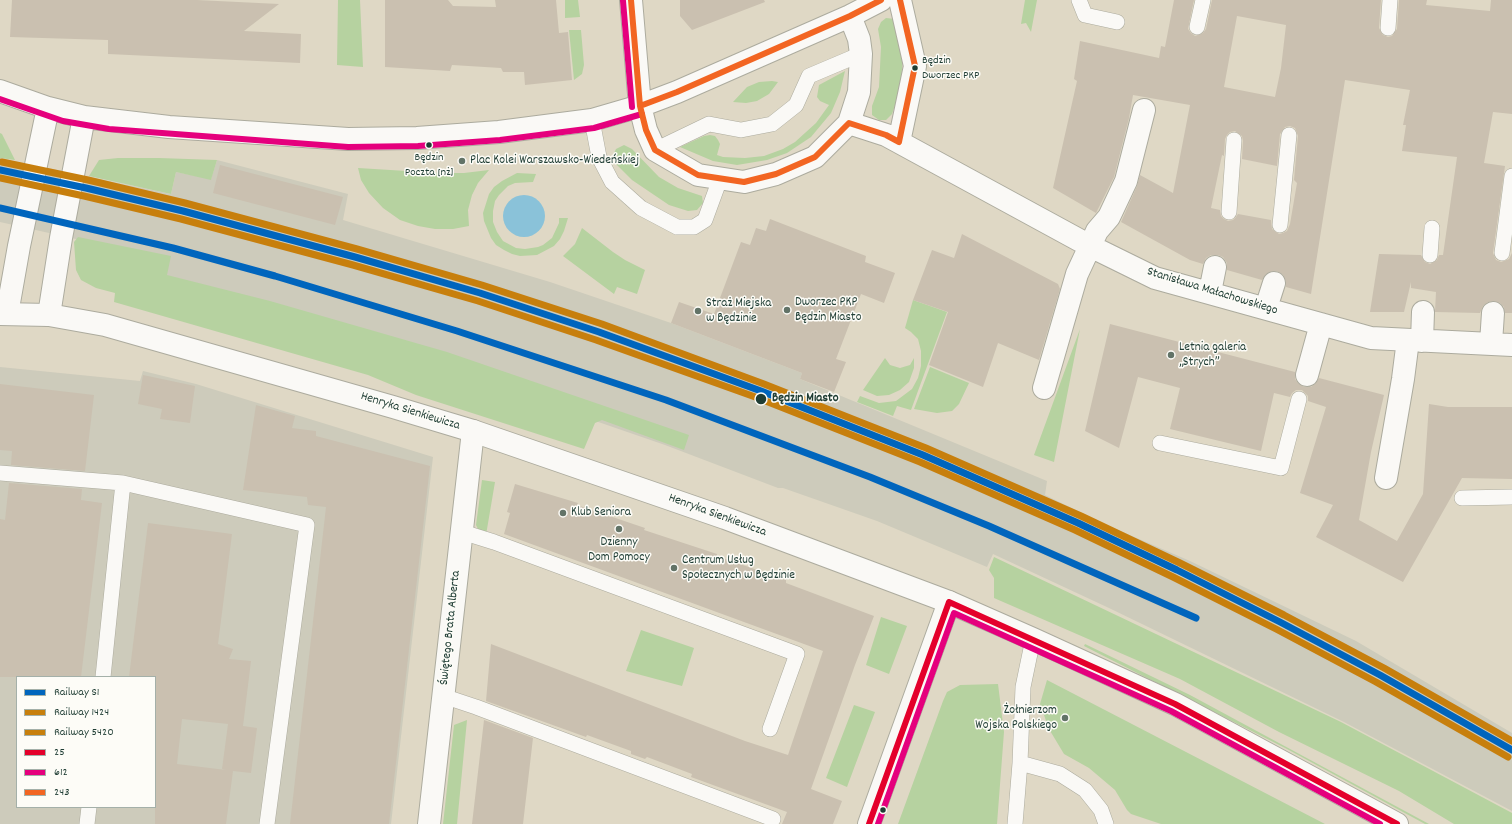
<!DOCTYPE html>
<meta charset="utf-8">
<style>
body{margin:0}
#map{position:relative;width:1512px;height:824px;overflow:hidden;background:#dfd8c5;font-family:Dekko,sans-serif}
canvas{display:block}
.legend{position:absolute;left:16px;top:676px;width:140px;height:132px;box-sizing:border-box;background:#fdfcf7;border:1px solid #a4b0a9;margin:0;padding:5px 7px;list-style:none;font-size:12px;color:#1f3d34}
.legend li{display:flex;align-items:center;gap:8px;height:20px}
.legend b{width:20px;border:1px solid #a4b0a9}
</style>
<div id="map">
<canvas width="1512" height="824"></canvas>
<ul class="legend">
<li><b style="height:5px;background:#0065bd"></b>Railway S1</li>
<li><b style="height:5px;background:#c77f0d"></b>Railway 1424</li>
<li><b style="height:5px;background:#c77f0d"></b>Railway 5420</li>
<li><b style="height:5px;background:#e4002b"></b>25</li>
<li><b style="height:5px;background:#e5007d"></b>612</li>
<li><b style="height:5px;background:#f26522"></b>243</li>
</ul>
</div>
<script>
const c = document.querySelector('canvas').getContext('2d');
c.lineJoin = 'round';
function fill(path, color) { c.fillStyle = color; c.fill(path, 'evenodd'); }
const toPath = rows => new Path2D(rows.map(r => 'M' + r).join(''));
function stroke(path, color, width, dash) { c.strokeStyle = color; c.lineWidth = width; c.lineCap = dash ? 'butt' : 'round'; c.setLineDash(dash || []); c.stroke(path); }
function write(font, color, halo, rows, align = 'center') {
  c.font = font + ' Dekko,sans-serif'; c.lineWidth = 3; c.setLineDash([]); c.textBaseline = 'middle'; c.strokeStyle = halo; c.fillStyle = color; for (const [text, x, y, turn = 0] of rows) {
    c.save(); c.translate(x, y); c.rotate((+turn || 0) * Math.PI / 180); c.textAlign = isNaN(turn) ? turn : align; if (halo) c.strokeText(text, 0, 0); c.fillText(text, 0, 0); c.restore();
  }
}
fill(toPath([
 [0,158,171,194,176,172,211,179,217,160,348,194,343,220,550,282,671,323,802,373,800,379,1047,481,1045,495,1109,526,1190,561,1356,641,1512,733,1512,811,1344,722,1109,608,993,554,987,567,877,521,783,488,778,488,665,445,578,415,153,283,156,257,0,222],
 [0,367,140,381,143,371,196,384,433,457,391,824,0,824],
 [17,677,155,677,155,807,17,807]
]), '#cdcbbb');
fill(toPath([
 [338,0,360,0,363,67,337,65],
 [565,0,578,0,580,17,565,18],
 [1025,0,1037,0,1031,32,1026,23,1021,24],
 [886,18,895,19,904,47,900,91,892,114,886,120,879,120,872,115,872,106,879,87,881,47,878,29,881,22],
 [569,30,581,30,584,65,582,74,574,80],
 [845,71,840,92,831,113,811,137,787,153,767,160,737,165,713,161,680,147,704,136,710,135,715,136,718,140,720,144,717,155,723,157,745,158,764,156,783,149,795,142,816,123,829,105,820,101,817,97,819,85],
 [772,81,778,82,769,94,757,101,746,103,733,102,747,87,759,82],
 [0,133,2,134,15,160,0,158],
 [624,145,632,149,659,177,678,188,702,196,703,203,697,210,688,211,669,205,632,180,615,163,613,155,616,149],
 [118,158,159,158,217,160,211,180,176,172,171,194,89,176,99,160],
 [358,168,439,173,464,173,489,170,478,183,472,195,468,210,469,226,453,229,435,229,418,226,400,220,383,208,369,193,361,180],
 [517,173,536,174,533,182,515,183,508,186,499,195,495,201,493,211,493,222,497,232,503,241,516,248,525,249,538,247,543,245,552,238,559,223,559,218,568,218,564,231,560,239,554,246,537,255,520,256,512,254,504,250,496,245,491,238,484,221,483,213,489,194,494,187,502,181],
 [582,228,613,252,625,260,645,270,637,294,617,287,614,294,563,256,575,244],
 [78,237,171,256,167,275,270,301,447,352,689,435,684,450,602,420,595,423,584,449,416,395,368,375,114,302,115,293,96,288,81,280,76,270,74,242],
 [913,300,947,312,911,410,897,406,893,416,857,402,860,396,879,403,896,401,912,389,918,378,921,366,921,351,918,339,911,332,905,328],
 [1080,329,1054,462,1034,455],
 [885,358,890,365,900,368,910,365,914,358,914,368,909,382,900,390,889,395,877,396,863,390],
 [930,367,969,383,959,404,952,411,937,413,914,409],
 [482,480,495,482,486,535,479,531,476,525],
 [994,557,1341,722,1512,813,1512,824,1454,824,1399,791,1279,732,1180,679,994,598,994,578,989,570],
 [881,617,907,626,889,674,866,665],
 [641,630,694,648,682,686,626,671],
 [1085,644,1190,695,1429,824,1425,824,1287,749,1084,646],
 [1047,680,1325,824,1161,824,1131,814,1127,810,1115,790,1089,768,1064,754,1049,729,1040,704],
 [998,684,1004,732,997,824,898,824,943,701,947,692,960,685],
 [854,705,875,712,847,787,826,778],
 [467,720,457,824,443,824,454,725]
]), '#b6d2a0');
fill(toPath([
 '503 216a21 21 0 1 1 42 0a21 21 0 1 1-42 0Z'
]), '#8ac2d9');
fill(toPath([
 [12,0,197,0,279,4,244,31,301,34,300,63,108,54,108,40,10,37],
 [385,0,448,0,453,6,496,7,495,0,556,0,559,33,568,32,572,80,525,85,524,72,503,72,501,68,452,65,450,71,385,67],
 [680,0,764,0,765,2,692,30,680,16],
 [1174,0,1194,0,1188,29,1191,33,1195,36,1203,33,1206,29,1212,0,1381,0,1379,28,1383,35,1388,37,1392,36,1397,29,1399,0,1427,0,1426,5,1490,11,1491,0,1512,0,1512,114,1493,112,1484,163,1505,166,1493,253,1496,260,1501,262,1509,259,1512,253,1512,313,1505,313,1504,307,1500,303,1493,301,1488,302,1483,306,1480,313,1435,312,1436,292,1411,288,1411,282,1404,312,1370,312,1379,254,1421,255,1425,262,1430,264,1437,260,1439,255,1443,255,1457,157,1402,151,1406,125,1403,125,1410,90,1345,80,1311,294,1286,287,1286,281,1283,275,1277,271,1272,271,1266,274,1262,280,1227,270,1227,263,1223,257,1218,255,1211,255,1206,258,1203,264,1190,260,1121,222,1137,186,1140,175,1173,193,1190,105,1133,95,1129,118,1114,177,1096,213,1053,188,1077,81,1074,79,1080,41,1159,58,1161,46,1165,47],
 [1237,16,1286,25,1281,68,1275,97,1224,87],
 [1290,126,1295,128,1298,136,1294,180,1297,183,1290,224,1287,231,1283,233,1279,234,1272,229,1271,220,1238,214,1236,217,1233,220,1228,221,1224,219,1221,216,1220,210,1211,208,1222,155,1224,156,1225,139,1227,135,1230,132,1235,131,1242,136,1243,141,1242,159,1277,166,1280,134,1285,127],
 [220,165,343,197,335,225,213,193],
 [770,219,866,256,865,262,895,273,884,303,861,294,836,359,846,362,834,392,800,379,802,373,671,323,679,302,714,314,741,242,750,245,756,228,766,231],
 [962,234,1058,284,1060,289,1039,360,998,343,983,387,929,365,948,312,913,300,932,250,954,258],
 [1110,324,1295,372,1295,379,1298,383,1304,387,1311,387,1315,384,1319,378,1384,395,1371,452,1359,520,1397,541,1423,494,1429,404,1448,407,1512,407,1512,479,1462,478,1403,582,1316,537,1333,505,1300,493,1326,407,1308,401,1308,396,1302,390,1296,390,1292,393,1290,397,1274,393,1261,451,1170,429,1180,388,1138,377,1119,448,1085,431],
 [143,375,195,386,190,423,160,419,162,409,138,404],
 [0,384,94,395,85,471,11,465,12,451,0,450],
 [256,405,295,416,292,428,316,431,316,436,430,466,389,824,290,824,326,507,308,505,307,497,243,490],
 [9,483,82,489,81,500,102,503,81,677,0,677,0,519,5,520],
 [515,484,578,503,577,505,645,528,644,530,717,554,717,556,786,580,786,583,874,616,855,665,811,789,842,801,833,824,782,824,787,812,691,777,692,774,647,757,645,759,631,754,631,751,587,735,586,737,486,701,491,644,745,741,788,755,823,651,504,534,510,513,507,512],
 [148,523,232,534,218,644,233,649,229,659,251,661,243,726,257,728,251,773,233,771,226,824,155,824,155,677,129,677],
 [182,719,228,724,222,769,226,770,177,764],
 [484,720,533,738,523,824,472,824]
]), '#cac0b0');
const lane = toPath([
 [1079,0,1085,15,1117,22],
 [1197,27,1203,0],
 [1388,28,1390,0],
 [592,120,599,157,612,182,641,208,677,227,694,227,705,220,720,179],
 [655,150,709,124,741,130,772,124,796,105,809,76,861,54],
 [1229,212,1234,140],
 [1280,225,1289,135],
 [1502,253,1512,176],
 [1430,255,1432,228],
 [1160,443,1281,468,1299,399],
 [0,473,123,483,103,677],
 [123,483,307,525,267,824],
 [1462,498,1512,497],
 [462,532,494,542,797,654,770,729],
 [443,696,476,707,773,819],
 [1020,763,1060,774,1085,790,1101,810,1106,824],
 [87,824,89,807],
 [1015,824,1020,763,1023,687,1033,639]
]);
const street = toPath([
 [631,0,640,106,646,130,655,150,698,175,744,182,776,174,815,157,849,123,859,92,861,54,859,39,850,16],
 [0,91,48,108,84,117,169,127,348,139,417,138,499,132,592,120,640,106,677,92,850,16,881,0],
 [849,123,886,135,1090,246,1155,278,1371,338,1512,345],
 [899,142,915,66,900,0],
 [1210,292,1215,267],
 [1266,308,1274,283],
 [7,314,19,246,48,108],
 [49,315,61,238,84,117],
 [1422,341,1423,312],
 [1491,343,1493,313],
 [1307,375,1321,324],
 [1044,388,1077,274,1097,231,1109,217,1126,181,1144,110],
 [1386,478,1403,379,1408,340],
 [429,824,473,431],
 [869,824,949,602]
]);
const secondary = toPath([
 [0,314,49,315,105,325,393,407,473,431,725,518,949,602,1033,639,1175,704,1397,824]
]);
stroke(lane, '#acab9e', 16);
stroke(street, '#acab9e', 24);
stroke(secondary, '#acab9e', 24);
stroke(lane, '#faf9f6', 15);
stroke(street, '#faf9f6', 22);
stroke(secondary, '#faf9f6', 22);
stroke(toPath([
 [949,602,1175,704,1397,824],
 [869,824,949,602]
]), '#e4002b', 6);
stroke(toPath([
 [623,1,632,107],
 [0,99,63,121,109,129,348,147,418,146,500,140,594,128,642,114],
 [878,824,954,613,1171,711,1380,824]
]), '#e5007d', 6);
stroke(toPath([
 [631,0,640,106,646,130,655,150,698,175,744,182,776,174,815,157,849,123,886,135,899,142,915,66,900,0],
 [640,106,677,92,850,16,881,0]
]), '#f26522', 6);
stroke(toPath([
 [0,170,86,188,183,211,355,257,480,293,599,332,761,391,923,455,1078,523,1177,570,1280,622,1380,675,1512,750],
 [0,208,173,248,275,276,457,331,666,400,870,477,989,526,1196,618]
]), '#0065bd', 7);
stroke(toPath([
 [0,178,84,196,181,219,353,265,478,301,596,340,758,398,920,462,1075,530,1173,577,1276,629,1376,682,1508,757]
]), '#c77f0d', 7);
stroke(toPath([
 [2,162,88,180,185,203,357,249,482,285,602,324,764,384,926,448,1081,516,1180,563,1284,615,1384,668,1512,741]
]), '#c77f0d', 7);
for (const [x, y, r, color] of [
 [915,68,3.5,"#1f3d34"],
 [429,145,3.5,"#1f3d34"],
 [462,161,4,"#627367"],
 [787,310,4,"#627367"],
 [698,311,4,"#627367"],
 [1171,355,4,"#627367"],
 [761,399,6,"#1f3d34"],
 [563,513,4,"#627367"],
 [619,529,4,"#627367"],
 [674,568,4,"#627367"],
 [1065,718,4,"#627367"],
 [883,810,3.5,"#1f3d34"]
]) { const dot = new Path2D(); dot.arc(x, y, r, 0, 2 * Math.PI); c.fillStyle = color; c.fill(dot); stroke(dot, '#fdfcf7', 1.5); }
write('12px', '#1f3d34', '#fdfcf7', [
 ["Będzin",922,61],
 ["Dworzec PKP",922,76],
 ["Będzin",429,158,"center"],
 ["Poczta [nż]",429,173,"center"]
], 'left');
write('13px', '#1f3d34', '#fdfcf7', [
 ["Plac Kolei Warszawsko-Wiedeńskiej",470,161],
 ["Dworzec PKP",795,303],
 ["Będzin Miasto",795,318],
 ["Straż Miejska",706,304],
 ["w Będzinie",706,319],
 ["Letnia galeria",1179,348],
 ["„Strych”",1179,363],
 ["Klub Seniora",571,513],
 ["Dzienny",619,543,"center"],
 ["Dom Pomocy",619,558,"center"],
 ["Centrum Usług",682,561],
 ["Społecznych w Będzinie",682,576],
 ["Żołnierzom",1057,711,"right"],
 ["Wojska Polskiego",1057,726,"right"]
], 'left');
write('13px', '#1f3d34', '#fdfcf7', [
 ["Stanisława Małachowskiego",1212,292,17],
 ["Henryka Sienkiewicza",410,412,17],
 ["Henryka Sienkiewicza",717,516,20],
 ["Świętego Brata Alberta",451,628,-84]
]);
write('bold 13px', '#1f3d34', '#fdfcf7', [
 ["Będzin Miasto",772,399]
], 'left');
</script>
